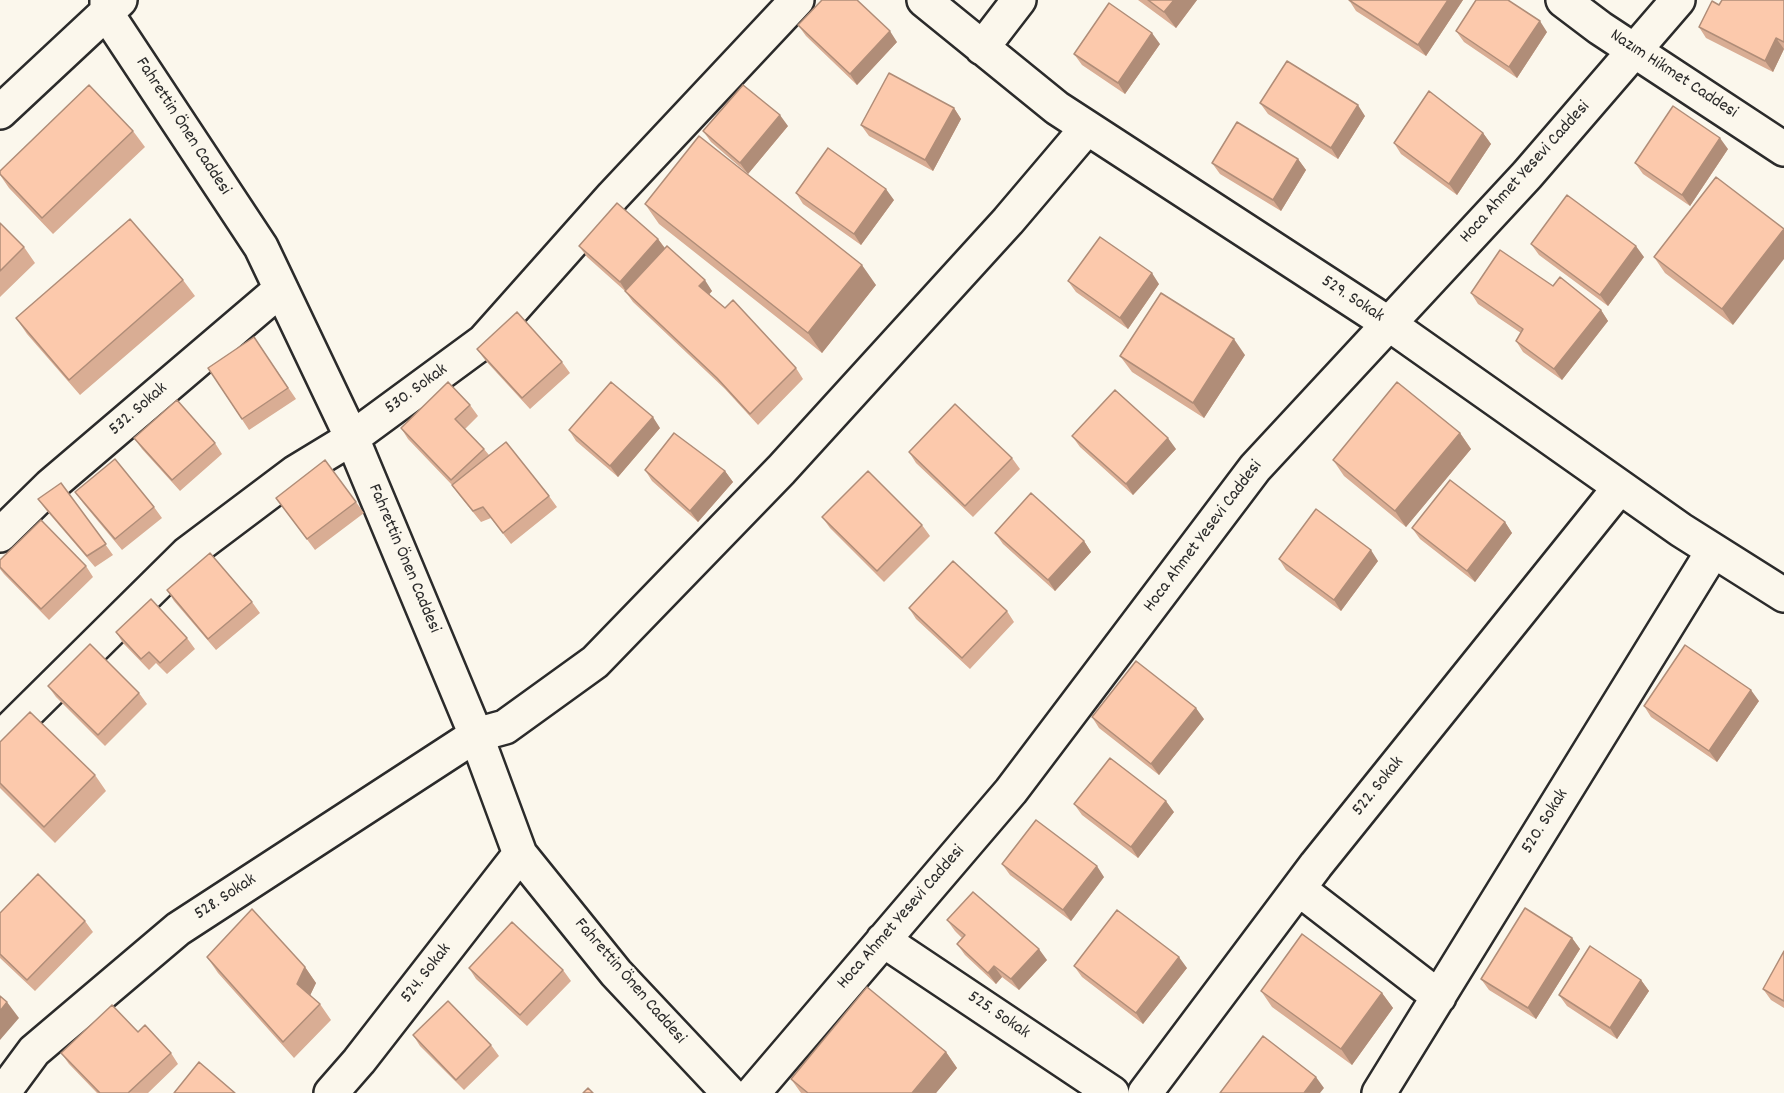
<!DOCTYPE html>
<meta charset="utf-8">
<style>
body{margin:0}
canvas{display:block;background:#fbf7ec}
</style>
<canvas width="1784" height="1093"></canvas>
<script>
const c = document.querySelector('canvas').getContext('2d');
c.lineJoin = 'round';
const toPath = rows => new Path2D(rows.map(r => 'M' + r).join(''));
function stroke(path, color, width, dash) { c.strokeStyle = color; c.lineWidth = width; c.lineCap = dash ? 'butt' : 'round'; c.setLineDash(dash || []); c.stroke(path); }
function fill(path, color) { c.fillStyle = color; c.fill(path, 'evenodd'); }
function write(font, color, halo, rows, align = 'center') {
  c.font = font + ' Dekko,sans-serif'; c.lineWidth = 4.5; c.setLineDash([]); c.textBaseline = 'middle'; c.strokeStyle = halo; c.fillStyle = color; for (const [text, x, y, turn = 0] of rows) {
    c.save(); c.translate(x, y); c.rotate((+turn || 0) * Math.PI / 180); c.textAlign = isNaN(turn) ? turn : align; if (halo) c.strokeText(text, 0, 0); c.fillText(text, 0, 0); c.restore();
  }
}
const minor = toPath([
 [107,0,107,14,261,247,352,438,476,735,520,854,616,973,729,1093],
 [924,0,1057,108,1389,324,1681,530,1784,595],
 [1563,0,1600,28,1784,149],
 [982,48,1019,0],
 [0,112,120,0],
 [0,535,50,486,281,289],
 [0,739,187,554,296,472,352,438,484,341,613,196,797,0],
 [1299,889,1439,997],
 [883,940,1112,1093],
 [3,1093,34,1051,178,929,476,735,505,727,595,662,781,470,1008,221,1087,128],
 [331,1093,359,1061,520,854],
 [753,1093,1011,791,1255,468,1527,175,1678,0],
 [1145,1093,1316,865,1620,487],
 [1379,1093,1713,551]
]);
stroke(minor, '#2b2b2b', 38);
stroke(minor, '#fbf7ec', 33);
fill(toPath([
 [1138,0,1197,0,1176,28],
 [1349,0,1463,0,1426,56,1356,11],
 [1784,0,1784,49,1773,72,1706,38,1699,27,1719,5],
 [798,25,897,42,857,85,806,36],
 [1456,31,1547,32,1517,78,1464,42],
 [1160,44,1125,94,1082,65,1074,54],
 [1260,103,1365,116,1338,159,1268,114],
 [954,108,961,119,933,171,869,136,861,125],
 [788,126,748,174,711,142,703,131],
 [133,131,145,147,53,234,9,188,0,175],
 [1483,133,1491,144,1457,195,1401,154,1394,143],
 [1728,149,1690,206,1643,174,1635,163],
 [1298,159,1306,170,1281,211,1220,174,1212,163],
 [1716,177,1733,325,1665,273,1654,257],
 [796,193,894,200,861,245,803,204],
 [645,204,876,285,822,353,659,224],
 [0,223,24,247,35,263,0,297],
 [658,239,665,248,712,291,709,294,796,368,803,379,758,425,725,389,633,302,625,291,587,257,579,246],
 [1531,244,1644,257,1608,306,1539,255],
 [183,280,195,296,80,395,27,334,16,318],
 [1068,281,1159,284,1128,329,1076,292],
 [1553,286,1601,310,1608,321,1562,380,1523,352,1516,341,1521,333,1478,304,1471,293],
 [254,337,296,399,249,430,208,368],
 [477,349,562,362,570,373,530,409,485,360],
 [1245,355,1204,418,1132,372,1120,356],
 [470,405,478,416,465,429,484,449,489,455,549,496,557,507,511,544,491,518,481,522,460,496,452,485,408,439,401,428],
 [660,428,618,477,576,441,569,430],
 [1460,433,1471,449,1406,527,1344,476,1333,460],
 [1072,436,1176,449,1133,495,1080,447],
 [134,438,215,443,222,454,180,491,142,449],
 [909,452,1012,458,1020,469,973,517,916,463],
 [645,470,725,471,733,482,698,522,652,481],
 [61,483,113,555,95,567,46,510,38,499],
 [75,492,154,507,162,518,122,550,83,503],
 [276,498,356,502,364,513,315,550],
 [822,517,922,525,930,536,884,582,830,528],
 [1505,522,1512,533,1475,582,1420,539,1412,528],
 [995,533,1084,541,1091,552,1055,591,1003,544],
 [1279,559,1378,561,1341,611,1286,570],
 [0,560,86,566,93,577,49,620,4,574,0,569],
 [167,590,252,602,260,613,216,650,174,601],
 [909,608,1007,611,1014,622,970,669,916,619],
 [116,632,187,638,195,649,167,674,156,663,149,670,123,643],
 [48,686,139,693,147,704,105,746,56,697],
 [1759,701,1717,762,1651,717,1644,706],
 [1092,717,1204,719,1159,775,1099,728],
 [0,742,95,775,106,791,55,843,0,788],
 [1074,804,1174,812,1138,858,1082,815],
 [1002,864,1104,877,1071,921,1010,875],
 [0,913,85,921,93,932,35,991,0,958],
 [947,920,1047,960,1019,990,1002,977,996,984,965,955,957,944,962,938,955,931],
 [1572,938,1580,949,1536,1019,1489,990,1481,979],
 [1784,951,1784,1008,1771,1000,1763,989],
 [207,957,305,967,316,983,310,995,320,1004,331,1020,294,1058,218,973],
 [1074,966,1187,968,1143,1024,1082,977],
 [469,968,563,970,571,981,527,1026,476,979],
 [1641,980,1649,991,1617,1039,1567,1006,1559,995],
 [1261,991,1382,993,1393,1008,1352,1065,1272,1007],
 [138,1032,171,1053,178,1064,148,1093,97,1093,69,1064,61,1053],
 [413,1035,491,1045,499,1056,464,1090,420,1046],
 [946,1052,957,1068,936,1093,801,1093,791,1079]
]), '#d9ad94');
fill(toPath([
 [1174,0,1197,0,1176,28,1164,12],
 [1448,0,1463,0,1426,56,1418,45],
 [1540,21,1547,32,1517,78,1509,67],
 [890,31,897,42,857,85,850,74],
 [1152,33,1160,44,1125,94,1118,83],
 [1776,38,1784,49,1773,72,1765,61],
 [1358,105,1365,116,1338,159,1331,148],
 [954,108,961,119,933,171,925,160],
 [780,115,788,126,748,174,740,163],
 [1483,133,1491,144,1457,195,1449,184],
 [1720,138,1728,149,1690,206,1682,195],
 [1298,159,1306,170,1281,211,1273,200],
 [886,189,894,200,861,245,854,234],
 [1784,229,1784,259,1733,325,1722,309],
 [658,239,666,250,627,293,620,282],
 [1636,246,1644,257,1608,306,1600,295],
 [862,265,876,285,822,353,808,333],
 [1152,273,1159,284,1128,329,1120,318],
 [705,280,712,291,707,297,699,286],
 [1601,310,1608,321,1562,380,1554,369],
 [1234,339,1245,355,1204,418,1193,403],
 [653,417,660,428,618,477,610,466],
 [1460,433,1471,449,1406,527,1395,511],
 [1168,438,1176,449,1133,495,1126,484],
 [725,471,733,482,698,522,690,511],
 [1505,522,1512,533,1475,582,1467,571],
 [1084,541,1091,552,1055,591,1048,580],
 [1371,550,1378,561,1341,611,1334,600],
 [1751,690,1759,701,1717,762,1709,751],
 [1196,708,1204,719,1159,775,1151,764],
 [1166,801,1174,812,1138,858,1131,847],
 [1097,866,1104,877,1071,921,1063,910],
 [1572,938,1580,949,1536,1019,1528,1008],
 [1039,949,1047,960,1019,990,1011,979],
 [1179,957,1187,968,1143,1024,1136,1013],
 [994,966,1002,977,996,984,988,973],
 [305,967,316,983,308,1000,297,984],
 [1641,980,1649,991,1617,1039,1610,1028],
 [1382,993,1393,1008,1352,1065,1341,1049],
 [7,1002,19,1018,0,1040,0,1011],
 [946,1052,957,1068,936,1093,912,1093],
 [1316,1077,1324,1088,1320,1093,1304,1093]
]), '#b08d78');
const building = toPath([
 [822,0,857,0,890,31,850,74,798,25,822,0],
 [1148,0,1174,0,1164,12,1148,0],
 [1349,0,1448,0,1418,45,1349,0],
 [1476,0,1508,0,1540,21,1509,67,1456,31,1476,0],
 [1722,0,1784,0,1784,42,1776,38,1765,61,1699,27,1712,1,1719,5,1722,0],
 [1109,3,1152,33,1118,83,1074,54,1109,3],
 [1287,61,1358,105,1331,148,1260,103,1287,61],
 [889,73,954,108,925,160,861,125,889,73],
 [89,85,133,131,42,218,0,174,0,171,89,85],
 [743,85,780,115,740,163,703,131,743,85],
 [1429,91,1483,133,1449,184,1394,143,1429,91],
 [1673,106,1720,138,1682,195,1635,163,1673,106],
 [1237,122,1298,159,1273,200,1212,163,1237,122],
 [699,136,862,265,808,333,645,204,699,136],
 [828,148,886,189,854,234,796,193,828,148],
 [1716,177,1784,229,1722,309,1654,257,1716,177],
 [1567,195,1636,246,1600,295,1531,244,1567,195],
 [617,203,658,239,620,282,579,246,617,203],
 [130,219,183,280,69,380,16,318,130,219],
 [0,223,24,247,0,271,0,223],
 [1100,237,1152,273,1120,318,1068,281,1100,237],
 [667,246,705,280,699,286,725,308,733,300,796,368,750,414,717,378,625,291,667,246],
 [1500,250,1553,286,1560,277,1601,310,1554,369,1516,341,1523,329,1471,293,1500,250],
 [1161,293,1234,339,1193,403,1120,356,1161,293],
 [517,312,562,362,522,398,477,349,517,312],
 [254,337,288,388,242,419,208,368,254,337],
 [448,382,470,405,455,419,484,449,451,480,401,428,448,382],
 [611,382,653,417,610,466,569,430,611,382],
 [1397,382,1460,433,1395,511,1333,460,1397,382],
 [1115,390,1168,438,1126,484,1072,436,1115,390],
 [177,400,215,443,172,480,134,438,177,400],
 [955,404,1012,458,965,506,909,452,955,404],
 [674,433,725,471,690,511,645,470,674,433],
 [506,442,549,496,503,533,483,507,473,511,452,485,506,442],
 [115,459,154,507,115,539,75,492,115,459],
 [325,460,356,502,307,539,276,498,325,460],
 [868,471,922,525,877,571,822,517,868,471],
 [1450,480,1505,522,1467,571,1412,528,1450,480],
 [61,483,106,544,87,556,38,499,61,483],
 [1031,493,1084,541,1048,580,995,533,1031,493],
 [1316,509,1371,550,1334,600,1279,559,1316,509],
 [41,520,86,566,41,609,0,567,0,560,41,520],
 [210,553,252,602,208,639,167,590,210,553],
 [953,561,1007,611,962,658,909,608,953,561],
 [151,599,187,638,160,663,149,652,141,659,116,632,151,599],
 [90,644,139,693,98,735,48,686,90,644],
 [1685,645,1751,690,1709,751,1644,706,1685,645],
 [1136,661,1196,708,1151,764,1092,717,1136,661],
 [30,712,95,775,44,827,0,783,0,742,30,712],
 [1110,758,1166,801,1131,847,1074,804,1110,758],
 [1036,820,1097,866,1063,910,1002,864,1036,820],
 [38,874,85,921,27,980,0,954,0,913,38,874],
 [973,892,1039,949,1011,979,994,966,988,973,957,944,965,935,947,920,973,892],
 [1525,908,1572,938,1528,1008,1481,979,1525,908],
 [252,909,305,967,297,984,320,1004,283,1042,207,957,252,909],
 [1117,910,1179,957,1136,1013,1074,966,1117,910],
 [512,922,563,970,520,1015,469,968,512,922],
 [1302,934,1382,993,1341,1049,1261,991,1302,934],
 [1590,946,1641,980,1610,1028,1559,995,1590,946],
 [1784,951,1784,1001,1763,989,1784,951],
 [867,987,946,1052,912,1093,808,1093,791,1079,867,987],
 [0,996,7,1002,0,1011,0,996],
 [448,1001,491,1045,456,1080,413,1035,448,1001],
 [112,1005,138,1032,145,1025,171,1053,128,1093,100,1093,61,1053,112,1005],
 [1263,1036,1316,1077,1304,1093,1220,1093,1263,1036],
 [199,1062,235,1093,174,1093,199,1062],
 [588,1088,593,1093,583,1093,588,1088]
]);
fill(building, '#fcc9ac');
stroke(building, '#b08d78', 1.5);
write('18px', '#2b2b2b', '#fbf7ec', [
 ["Nazım Hikmet Caddesi",1673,75,33],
 ["Fahrettin Önen Caddesi",182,127,57],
 ["Hoca Ahmet Yesevi Caddesi",1526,173,-48],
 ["529. Sokak",1352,300,33],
 ["530. Sokak",417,390,-36],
 ["532. Sokak",139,410,-41],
 ["Hoca Ahmet Yesevi Caddesi",1204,537,-53],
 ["Fahrettin Önen Caddesi",403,559,67],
 ["522. Sokak",1379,787,-51],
 ["520. Sokak",1546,822,-58],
 ["528. Sokak",226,898,-33],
 ["Hoca Ahmet Yesevi Caddesi",902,918,-49],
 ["524. Sokak",427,974,-52],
 ["Fahrettin Önen Caddesi",629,982,49],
 ["525. Sokak",998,1016,34]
]);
</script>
